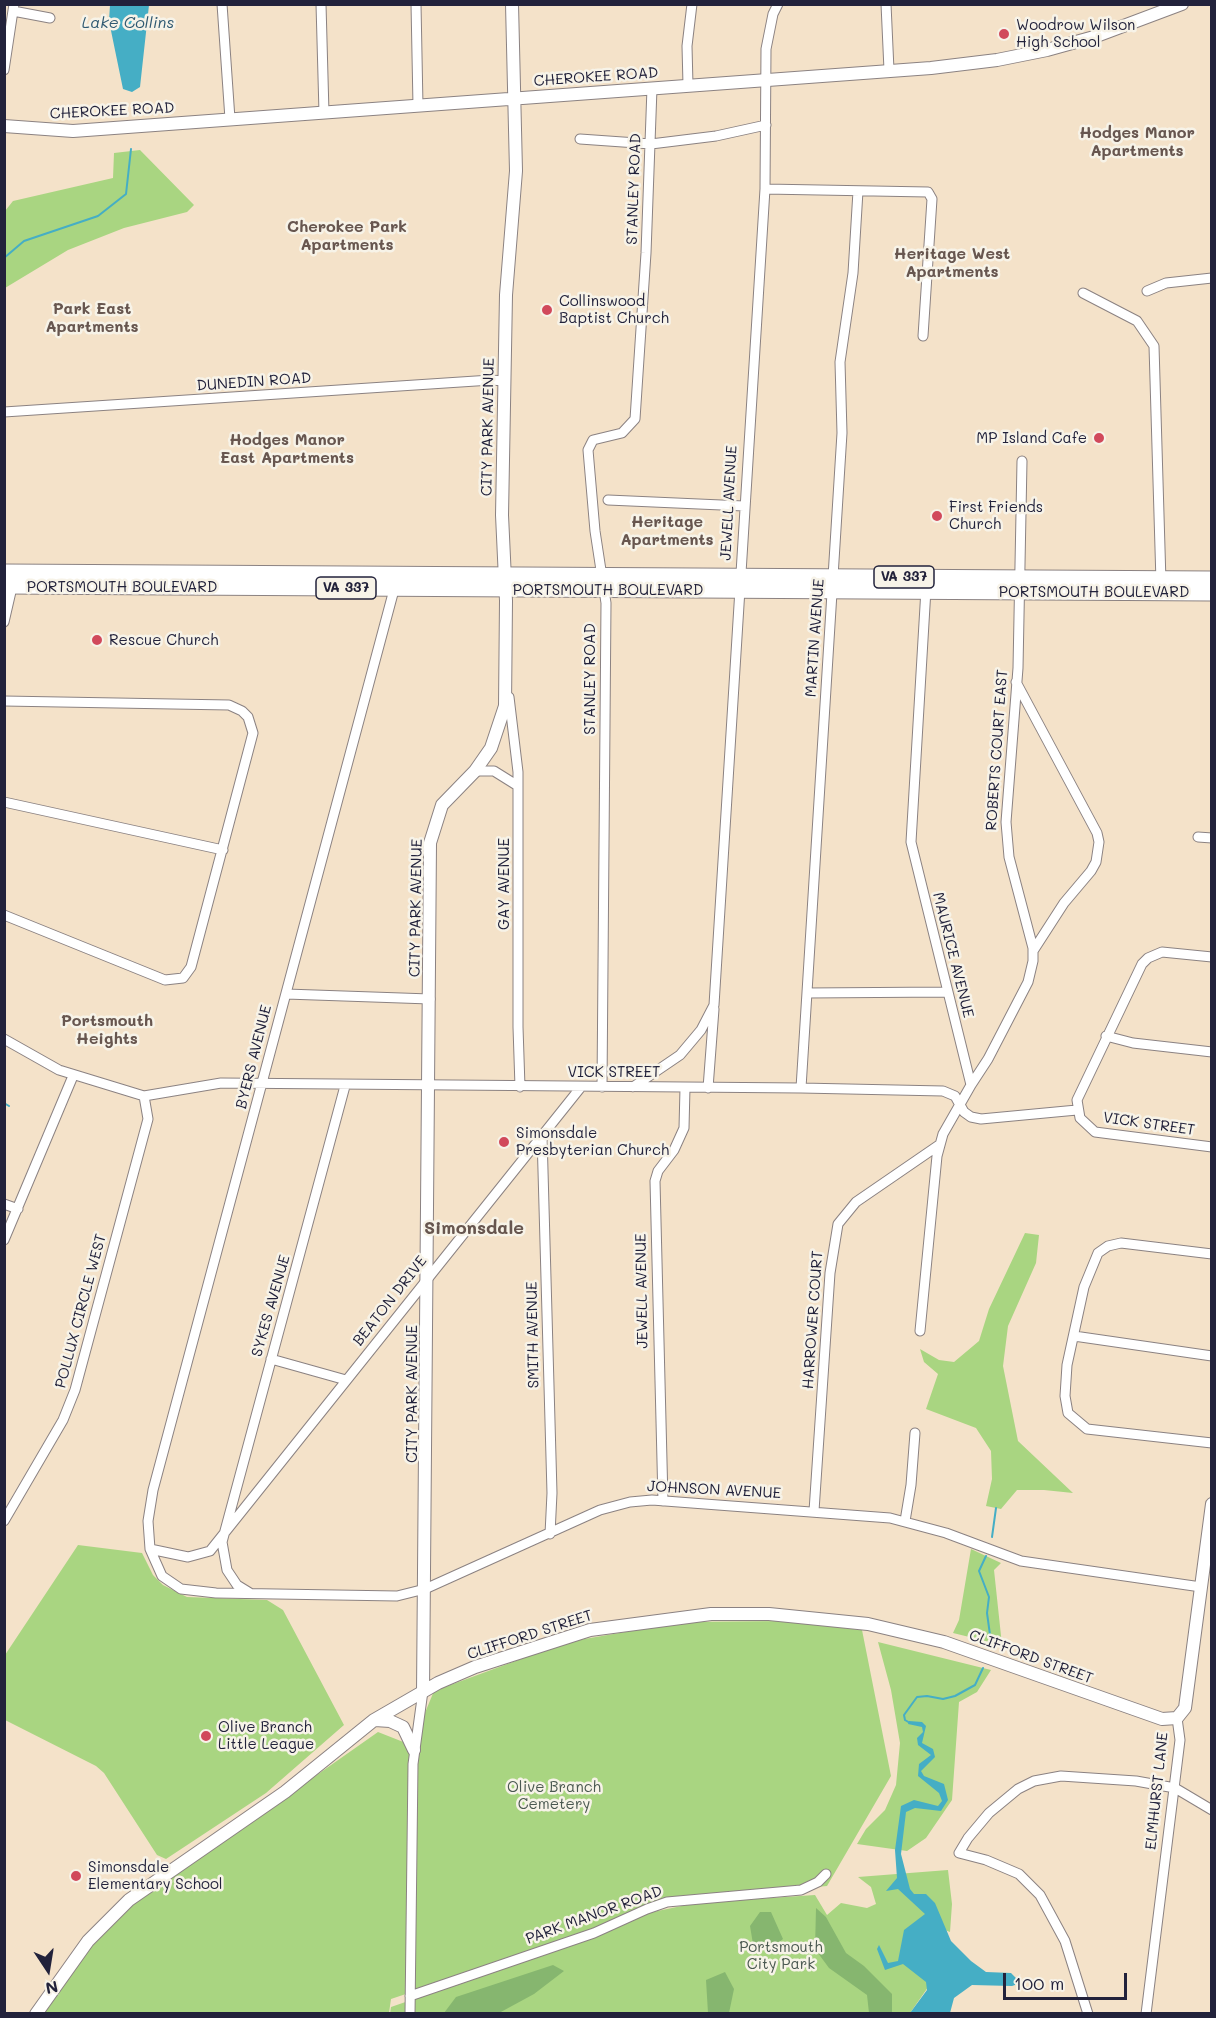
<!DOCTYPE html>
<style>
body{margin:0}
#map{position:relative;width:1216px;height:2018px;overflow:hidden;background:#f4e2c9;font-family:Mali,sans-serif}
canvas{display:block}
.frame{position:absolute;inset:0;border:6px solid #22223b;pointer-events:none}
.north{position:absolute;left:18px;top:1940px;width:60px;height:60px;-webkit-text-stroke:4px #f7f3e8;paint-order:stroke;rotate:168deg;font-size:16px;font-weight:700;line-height:24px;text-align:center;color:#22223b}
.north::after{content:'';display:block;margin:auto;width:21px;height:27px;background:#22223b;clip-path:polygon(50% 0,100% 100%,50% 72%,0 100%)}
.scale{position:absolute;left:1003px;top:1973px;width:124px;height:27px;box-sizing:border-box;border:3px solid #22223b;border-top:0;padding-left:8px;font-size:18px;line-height:21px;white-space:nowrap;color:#22223b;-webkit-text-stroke:4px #f7f3e8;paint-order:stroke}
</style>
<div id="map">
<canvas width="1216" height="2018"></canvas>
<div class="frame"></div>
<div class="north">N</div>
<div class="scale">100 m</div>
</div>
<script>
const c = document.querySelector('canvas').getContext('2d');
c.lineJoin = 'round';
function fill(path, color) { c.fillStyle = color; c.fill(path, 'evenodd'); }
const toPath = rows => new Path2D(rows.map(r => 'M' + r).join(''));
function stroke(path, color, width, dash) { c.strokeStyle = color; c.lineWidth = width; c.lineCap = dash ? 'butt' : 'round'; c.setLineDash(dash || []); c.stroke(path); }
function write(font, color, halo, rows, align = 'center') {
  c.font = font + ' Mali,sans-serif'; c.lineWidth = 5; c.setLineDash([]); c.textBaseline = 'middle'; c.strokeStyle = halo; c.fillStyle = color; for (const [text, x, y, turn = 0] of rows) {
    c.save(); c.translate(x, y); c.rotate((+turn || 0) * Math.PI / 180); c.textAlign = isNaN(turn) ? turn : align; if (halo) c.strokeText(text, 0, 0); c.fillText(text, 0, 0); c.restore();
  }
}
fill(toPath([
 [140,150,194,205,187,212,124,228,68,250,5,288,5,211,13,201,113,178,114,153],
 [1025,1233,1039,1235,1036,1263,1008,1326,1003,1366,1018,1441,1073,1493,1044,1490,1017,1490,1001,1509,986,1506,992,1479,991,1451,976,1428,926,1409,938,1374,924,1362,920,1349,939,1360,954,1362,979,1341,989,1309],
 [78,1545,142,1553,153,1575,163,1585,187,1597,267,1600,283,1610,344,1725,266,1793,166,1859,157,1855,104,1773,96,1766,5,1720,5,1655],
 [971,1549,1001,1563,994,1570,1002,1645,953,1633,959,1620],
 [783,1621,862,1630,891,1776,827,1886,652,1902,608,1926,391,1999,389,2013,41,2014,72,1966,122,1912,378,1732,416,1747,417,1732,434,1691,567,1642,683,1622],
 [878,1642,991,1670,977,1692,959,1702,952,1800,926,1838,907,1851,857,1844,866,1829,885,1810,896,1785,900,1743,891,1690],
 [948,1870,952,1904,950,1932,932,1925,947,1960,910,2013,390,2014,391,2007,605,1933,643,1914,696,1903,815,1895,827,1915,841,1903,867,1908,876,1904,871,1887,858,1877]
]), '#a9d581');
fill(toPath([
 [816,1908,826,1917,846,1953,864,1966,892,1994,892,2013,869,2013,867,1995,829,1968,815,1949],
 [760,1912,771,1912,783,1939,770,1949,753,1944,750,1926],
 [553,1965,564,1971,534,1994,499,2013,444,2013,456,1997],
 [725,1972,734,1989,729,2013,708,2013,706,1980]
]), '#86b66f');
fill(toPath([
 [110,5,149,5,140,87,132,92,123,89,109,21],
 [909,1721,922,1722,926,1726,922,1743,933,1749,935,1757,921,1771,924,1776,944,1784,948,1800,941,1811,915,1808,906,1812,901,1854,910,1889,914,1894,926,1894,935,1903,951,1941,971,1961,986,1972,1011,1973,1016,1978,1015,1985,1012,1986,972,1985,954,1998,950,2013,910,2013,927,1990,926,1982,903,1964,885,1970,877,1949,879,1945,888,1963,898,1961,904,1930,925,1914,898,1889,886,1891,897,1878,895,1850,901,1806,914,1800,938,1806,942,1801,939,1793,918,1776,919,1764,931,1755,918,1745,917,1738,923,1732,922,1727,908,1724]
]), '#45aec5');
stroke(toPath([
 [4,258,24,241,98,216,126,194,131,149],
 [4,1103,9,1106],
 [992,1537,996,1508],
 [986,1556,979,1571,989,1597,987,1613,991,1642],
 [910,1723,905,1720,904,1715,917,1697,927,1696,943,1699,955,1696,975,1685,983,1668]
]), '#45aec5', 2);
const minor = toPath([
 [222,4,230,119],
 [321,4,324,113],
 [416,4,418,106],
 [886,4,889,70],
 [13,11,50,18],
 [4,70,14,4],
 [688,85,687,46,692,4],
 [580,139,651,144,716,136,766,125],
 [765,189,928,192,932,199,923,336],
 [1147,291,1166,283,1212,278],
 [1083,293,1137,321,1154,346,1161,582],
 [4,412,491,380,504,381],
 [608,500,744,506],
 [395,586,153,1490,148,1521,150,1549,162,1576,181,1589,216,1593,397,1596,425,1589,600,1510,630,1502,652,1500,890,1518,946,1533,1021,1561,1201,1587],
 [4,622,13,583],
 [1016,682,1097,833,1099,842,1096,862,1091,871,1064,903,1033,951],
 [509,697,518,772,518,1027,520,1087],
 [4,701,229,705,242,711,248,717,253,733,191,967,183,978,165,980,4,915],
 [475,771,494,771,518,786],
 [4,802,223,850],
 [1198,837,1212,838],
 [1212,957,1162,952,1148,958,1142,964,1077,1100,1080,1118,1095,1132,1212,1147],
 [807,993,947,992],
 [286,994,430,999],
 [1106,1036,1133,1043,1212,1052],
 [4,1039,59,1070,144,1096,221,1083,801,1088,943,1091,955,1096,964,1112,971,1117,981,1119,1077,1110],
 [971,1085,988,1059,1028,982,1033,961,1033,948,1009,857,1006,822,1018,668,1022,461],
 [602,1087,606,603,595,531,588,450,593,440,622,433,635,419,646,253,652,88],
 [633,1087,680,1055,701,1030,714,1005,765,189,766,49,773,14,778,4],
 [708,1088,714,1009],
 [801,1088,842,433,840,362,853,273,858,191],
 [542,1135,552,1493,550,1534],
 [4,1204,18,1209],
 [4,1240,73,1076],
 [1212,1254,1121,1243,1108,1246,1098,1253,1084,1287,1067,1365,1065,1396,1068,1413,1087,1429,1212,1443],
 [920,1331,937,1156,943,1134,971,1085,911,842,926,589],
 [1074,1336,1212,1356],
 [271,1359,346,1380],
 [663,1501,655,1181,658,1171,674,1150,684,1128,685,1088],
 [814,1511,830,1273,838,1224,856,1202,939,1145],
 [4,1521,63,1420,75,1390,148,1119,144,1096],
 [905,1521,911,1485,915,1433],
 [150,1549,188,1557,210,1551,581,1087],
 [250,1593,237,1585,227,1570,222,1542,345,1086],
 [410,1996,594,1933,647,1909,667,1902,801,1890,818,1882,826,1874],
 [410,2014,413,1764,423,1691],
 [1088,2014,1065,1941,1040,1895,1019,1874,986,1860,959,1853,968,1838,989,1813,1018,1789,1034,1781,1061,1776,1136,1781,1175,1788,1212,1810],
 [1146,2014,1180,1740,1177,1718]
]);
const tertiary = toPath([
 [4,126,73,131,931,68,997,60,1047,50,1094,37,1182,4],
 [423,1691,430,843,442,805,475,771,491,748,505,706,506,601,502,515,506,295,516,171,512,4],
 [375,1720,390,1721,403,1727,414,1750],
 [36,2014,88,1941,129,1900,285,1792,374,1720,438,1683,475,1667,590,1630,711,1614,769,1614,868,1624,944,1642,1162,1719,1177,1718,1185,1708,1212,1504]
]);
const primary = toPath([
 [4,572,1212,579],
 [4,586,1212,593]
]);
stroke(minor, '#8b8282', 11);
stroke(tertiary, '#8b8282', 14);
stroke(primary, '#8b8282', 17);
stroke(minor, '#fff', 9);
stroke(tertiary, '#fff', 12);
stroke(primary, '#fff', 15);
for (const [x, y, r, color] of [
 [1004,34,6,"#d1495b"],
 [547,310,6,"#d1495b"],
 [1099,438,6,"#d1495b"],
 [937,516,6,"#d1495b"],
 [97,640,6,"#d1495b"],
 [504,1142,6,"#d1495b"],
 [206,1736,6,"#d1495b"],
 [76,1876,6,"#d1495b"]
]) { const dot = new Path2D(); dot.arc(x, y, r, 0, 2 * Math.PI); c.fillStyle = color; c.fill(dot); stroke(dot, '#f7f3e8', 2); }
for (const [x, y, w] of [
 [904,577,60],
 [346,588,60]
]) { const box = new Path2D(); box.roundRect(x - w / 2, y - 11, w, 22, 4.5); c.fillStyle = '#f7f3e8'; c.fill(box); stroke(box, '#22223b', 1.5); }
write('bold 14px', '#22223b', null, [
 ["VA 337",904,577],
 ["VA 337",346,588]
]);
write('15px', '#22223b', '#f7f3e8', [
 ["Woodrow Wilson",1016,25],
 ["High School",1016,42],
 ["Collinswood",559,301],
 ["Baptist Church",559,318],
 ["MP Island Cafe",1087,438,"right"],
 ["First Friends",949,507],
 ["Church",949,524],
 ["Rescue Church",109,640],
 ["Simonsdale",516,1133],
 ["Presbyterian Church",516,1150],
 ["Olive Branch",218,1727],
 ["Little League",218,1744],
 ["Simonsdale",88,1867],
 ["Elementary School",88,1884]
], 'left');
write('15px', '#22223b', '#f7f3e8', [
 ["CHEROKEE ROAD",596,77,-4],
 ["CHEROKEE ROAD",112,111,-3],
 ["STANLEY ROAD",634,189,-88],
 ["DUNEDIN ROAD",254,382,-4],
 ["CITY PARK AVENUE",488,427,-89],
 ["JEWELL AVENUE",729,503,-87],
 ["PORTSMOUTH BOULEVARD",122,587],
 ["PORTSMOUTH BOULEVARD",608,590],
 ["PORTSMOUTH BOULEVARD",1094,592],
 ["MARTIN AVENUE",815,638,-86],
 ["STANLEY ROAD",590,679,-90],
 ["ROBERTS COURT EAST",997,750,-86],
 ["GAY AVENUE",504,884,-90],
 ["CITY PARK AVENUE",416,908,-89],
 ["MAURICE AVENUE",953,955,76],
 ["BYERS AVENUE",254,1057,-76],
 ["VICK STREET",614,1072],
 ["VICK STREET",1149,1124,8],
 ["JEWELL AVENUE",642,1291,-91],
 ["BEATON DRIVE",390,1301,-52],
 ["SYKES AVENUE",271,1306,-74],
 ["POLLUX CIRCLE WEST",81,1311,-75],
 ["HARROWER COURT",813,1320,-86],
 ["SMITH AVENUE",533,1335,-91],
 ["CITY PARK AVENUE",412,1394,-90],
 ["JOHNSON AVENUE",714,1490,3],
 ["CLIFFORD STREET",530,1635,-18],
 ["CLIFFORD STREET",1031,1657,20],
 ["ELMHURST LANE",1157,1791,-84],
 ["PARK MANOR ROAD",594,1915,-20]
]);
write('15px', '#4a5850', '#f7f3e8', [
 ["Olive Branch",554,1787],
 ["Cemetery",554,1804],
 ["Portsmouth",781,1947],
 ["City Park",781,1964]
]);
write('italic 16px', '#305a72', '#f7f3e8', [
 ["Lake Collins",128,23]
]);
write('bold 16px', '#67564f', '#f7f3e8', [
 ["Hodges Manor",1137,133],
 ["Apartments",1137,151],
 ["Cherokee Park",347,227],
 ["Apartments",347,245],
 ["Heritage West",952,254],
 ["Apartments",952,272],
 ["Park East",92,309],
 ["Apartments",92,327],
 ["Hodges Manor",287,440],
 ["East Apartments",287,458],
 ["Heritage",667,522],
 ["Apartments",667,540],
 ["Portsmouth",107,1021],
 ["Heights",107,1039]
]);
write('bold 18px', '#67564f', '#f7f3e8', [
 ["Simonsdale",474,1228]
]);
</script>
